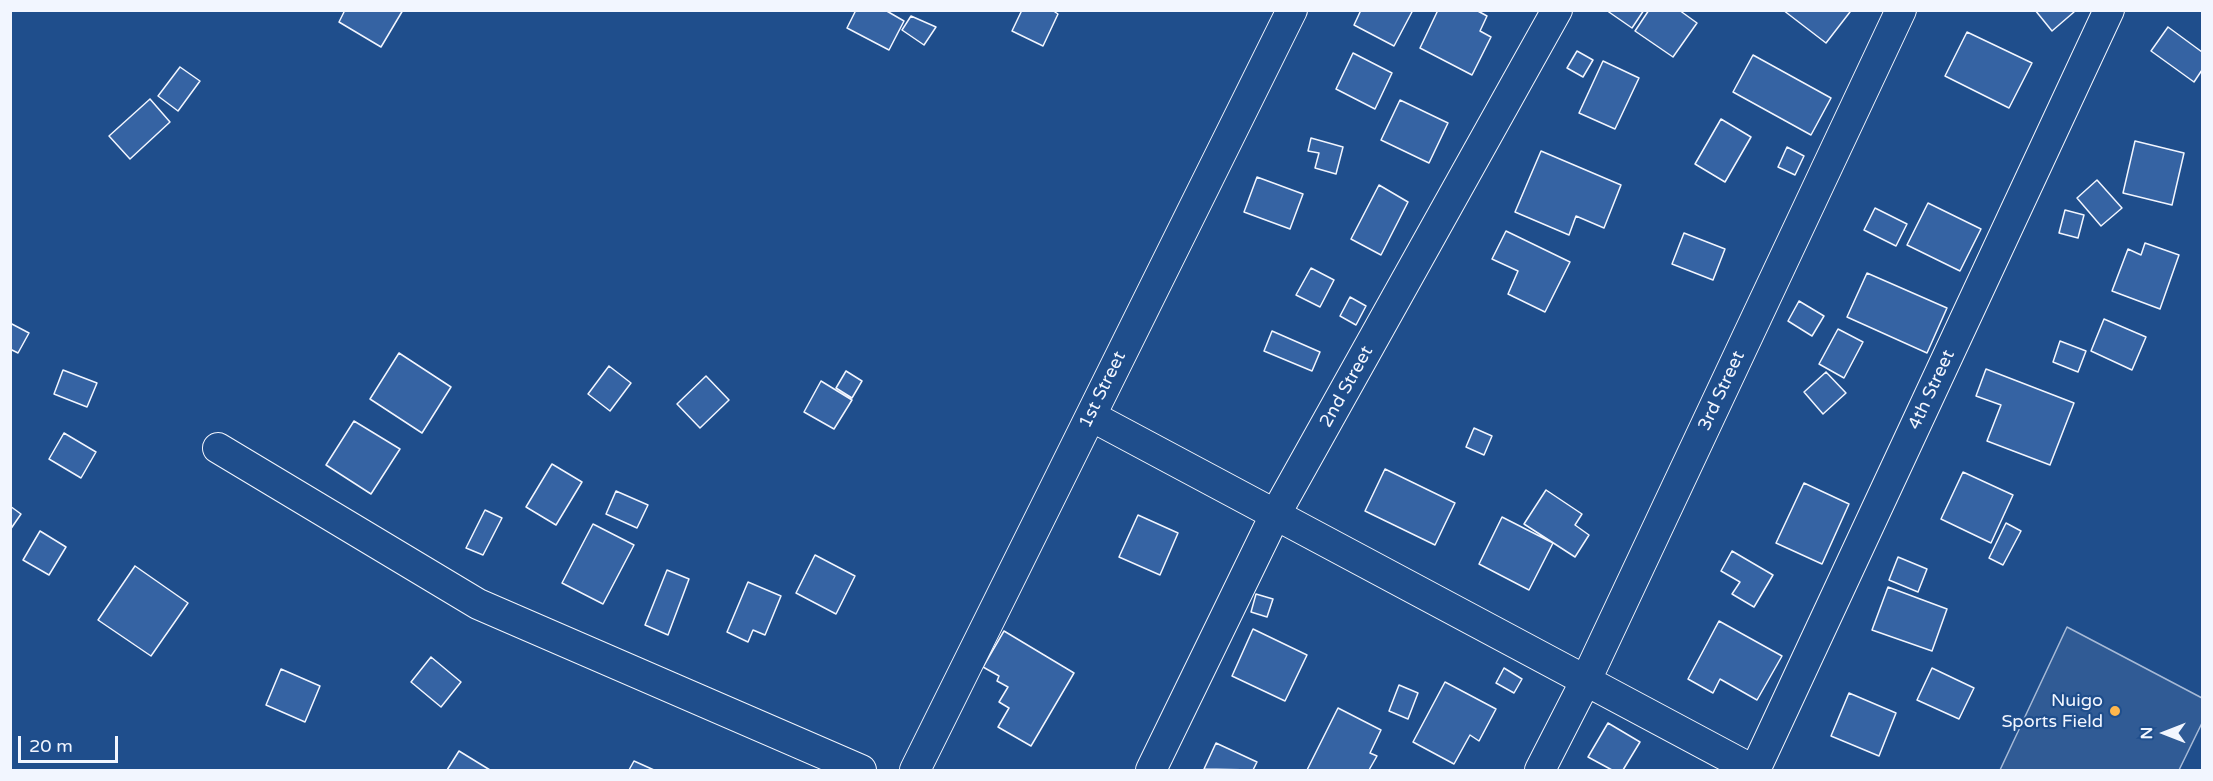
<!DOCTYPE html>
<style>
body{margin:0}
#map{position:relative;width:2213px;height:781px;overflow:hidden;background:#1f4e8c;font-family:"Varela Round",sans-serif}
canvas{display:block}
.frame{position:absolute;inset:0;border:12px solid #f2f6ff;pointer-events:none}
.north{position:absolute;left:2135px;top:703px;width:60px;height:60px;-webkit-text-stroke:4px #1f4e8c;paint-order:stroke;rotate:270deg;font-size:16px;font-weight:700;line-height:24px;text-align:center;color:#f2f6ff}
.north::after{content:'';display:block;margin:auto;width:21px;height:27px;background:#f2f6ff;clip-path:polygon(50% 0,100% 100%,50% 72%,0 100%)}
.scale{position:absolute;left:18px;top:736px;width:100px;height:27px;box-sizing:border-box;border:3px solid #f2f6ff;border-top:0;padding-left:8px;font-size:18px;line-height:21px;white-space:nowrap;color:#f2f6ff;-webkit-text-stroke:4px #1f4e8c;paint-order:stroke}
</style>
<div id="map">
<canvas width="2213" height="781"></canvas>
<div class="frame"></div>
<div class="north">N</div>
<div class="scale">20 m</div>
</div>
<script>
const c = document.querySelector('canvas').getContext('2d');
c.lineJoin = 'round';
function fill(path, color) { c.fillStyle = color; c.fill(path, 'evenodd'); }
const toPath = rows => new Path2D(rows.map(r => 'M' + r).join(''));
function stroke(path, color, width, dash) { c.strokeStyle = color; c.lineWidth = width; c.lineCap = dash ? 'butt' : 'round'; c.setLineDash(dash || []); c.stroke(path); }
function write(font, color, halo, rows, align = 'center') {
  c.font = font + ' "Varela Round",sans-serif'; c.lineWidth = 4.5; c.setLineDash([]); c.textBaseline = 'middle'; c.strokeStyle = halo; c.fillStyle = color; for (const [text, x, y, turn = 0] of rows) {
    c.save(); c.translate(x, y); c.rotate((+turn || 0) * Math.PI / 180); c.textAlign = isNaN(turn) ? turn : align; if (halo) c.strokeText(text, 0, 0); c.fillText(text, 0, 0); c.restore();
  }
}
const green = toPath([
 [2067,627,2202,698,2202,723,2179,770,2000,770,2067,627]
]);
fill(green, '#305b95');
stroke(green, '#a8bbd7', 1.5);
const building = toPath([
 [345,10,403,10,381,47,339,22,345,10],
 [856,10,885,10,904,21,889,50,847,28,856,10],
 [1022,10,1052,10,1058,14,1043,46,1012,31,1022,10],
 [1361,10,1413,10,1394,46,1354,25,1361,10],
 [1438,10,1476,10,1487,16,1480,31,1491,37,1472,75,1420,48,1438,10],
 [1606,10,1644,10,1632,28,1606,10],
 [1649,10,1679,10,1697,23,1673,57,1635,31,1649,10],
 [1783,10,1848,10,1850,12,1826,43,1783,10],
 [2035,10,2072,10,2074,12,2052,31,2035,10],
 [911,16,936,27,924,45,902,30,911,16],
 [2168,27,2202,52,2202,70,2194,82,2151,51,2168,27],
 [1967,32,2032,63,2009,108,1945,76,1967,32],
 [1577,51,1593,60,1583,77,1567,68,1577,51],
 [1353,53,1392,73,1375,109,1336,89,1353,53],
 [1753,55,1831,98,1811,135,1733,92,1753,55],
 [1603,61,1639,78,1615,129,1579,113,1603,61],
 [180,67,200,81,178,111,158,96,180,67],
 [150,99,170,122,130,159,109,136,150,99],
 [1400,100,1448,123,1429,163,1381,140,1400,100],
 [1721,119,1751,137,1725,182,1695,164,1721,119],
 [1311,138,1343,147,1336,174,1315,168,1319,153,1308,151,1311,138],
 [2135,141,2184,153,2172,205,2123,193,2135,141],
 [1787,147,1804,156,1795,175,1778,167,1787,147],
 [1541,151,1621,185,1604,228,1576,216,1569,235,1515,212,1541,151],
 [1257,177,1303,194,1290,229,1244,212,1257,177],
 [2097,180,2122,208,2101,226,2077,198,2097,180],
 [1379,185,1408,202,1381,255,1351,239,1379,185],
 [1928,203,1981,229,1960,271,1907,245,1928,203],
 [1875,208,1907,224,1896,246,1864,230,1875,208],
 [2065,210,2084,215,2078,238,2059,233,2065,210],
 [1506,231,1570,262,1545,312,1508,294,1518,271,1492,259,1506,231],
 [1684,233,1725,249,1713,280,1672,264,1684,233],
 [2145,243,2179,255,2160,309,2112,291,2128,249,2141,255,2145,243],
 [1311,268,1334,280,1320,307,1296,295,1311,268],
 [1867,273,1947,308,1927,353,1847,317,1867,273],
 [1350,297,1366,306,1356,325,1340,316,1350,297],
 [1799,301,1824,316,1812,336,1788,321,1799,301],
 [2104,319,2146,337,2132,370,2091,351,2104,319],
 [10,323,29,333,18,353,10,349,10,323],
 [1838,329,1863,342,1844,378,1819,364,1838,329],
 [1272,331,1320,352,1312,371,1264,351,1272,331],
 [2060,341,2086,351,2078,372,2053,362,2060,341],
 [399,353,451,387,422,433,370,399,399,353],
 [609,366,631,383,610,411,588,394,609,366],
 [1986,369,2074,403,2050,465,1987,441,2001,405,1976,396,1986,369],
 [63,370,97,383,87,407,54,394,63,370],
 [846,371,862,381,852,398,836,388,846,371],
 [1826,372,1846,393,1823,414,1804,392,1826,372],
 [706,376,729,400,700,428,677,404,706,376],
 [821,381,852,400,834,429,804,412,821,381],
 [354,421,400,449,371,494,326,465,354,421],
 [1474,428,1492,436,1484,455,1466,447,1474,428],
 [64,433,96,452,81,478,49,459,64,433],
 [552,464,582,482,556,525,526,507,552,464],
 [1385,469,1455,503,1435,545,1365,511,1385,469],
 [1963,472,2013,495,1991,543,1941,519,1963,472],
 [1804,483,1849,504,1822,564,1776,543,1804,483],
 [1546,490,1582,514,1575,525,1589,535,1575,557,1524,524,1546,490],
 [616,491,648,505,637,528,606,514,616,491],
 [10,506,21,514,10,530,10,506],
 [485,510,502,518,483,555,466,548,485,510],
 [1138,515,1178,533,1160,575,1119,557,1138,515],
 [1502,517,1553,543,1529,590,1479,564,1502,517],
 [2006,523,2021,531,2003,565,1989,558,2006,523],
 [593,524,634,545,603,604,562,583,593,524],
 [40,531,66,547,49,575,23,560,40,531],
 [1732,551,1773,575,1754,607,1732,594,1740,582,1721,571,1732,551],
 [815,555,855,576,836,614,796,593,815,555],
 [1898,557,1927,569,1918,592,1889,580,1898,557],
 [135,566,188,603,151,656,98,620,135,566],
 [667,570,689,579,668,635,645,625,667,570],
 [748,582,781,596,765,635,753,630,748,642,727,632,748,582],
 [1888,587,1947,609,1932,651,1872,630,1888,587],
 [1256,594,1273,599,1267,617,1251,612,1256,594],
 [1719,621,1782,656,1757,700,1720,679,1713,693,1688,679,1719,621],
 [1253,629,1307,655,1285,701,1232,676,1253,629],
 [1004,631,1074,673,1031,746,998,727,1009,708,999,702,1008,687,997,681,999,676,983,667,1004,631],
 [431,657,461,682,441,707,411,682,431,657],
 [1504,668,1522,679,1514,693,1496,683,1504,668],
 [1932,668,1974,688,1959,719,1917,700,1932,668],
 [281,669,320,686,305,722,266,705,281,669],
 [1445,682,1496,709,1479,741,1470,735,1454,764,1413,742,1445,682],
 [1399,685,1418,693,1408,719,1389,711,1399,685],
 [1849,693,1896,713,1879,756,1831,736,1849,693],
 [1338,708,1381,730,1370,753,1377,756,1369,770,1307,770,1338,708],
 [1608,723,1640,742,1623,770,1612,770,1588,757,1608,723],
 [1216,743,1257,762,1253,770,1204,769,1216,743],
 [459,751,490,770,447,770,459,751],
 [634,761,654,770,629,770,634,761]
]);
fill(building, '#3563a3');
stroke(building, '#f2f6ff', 1.5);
const street = toPath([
 [1091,416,1753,770],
 [218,448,478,604,861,770],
 [915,770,1292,10],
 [1151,770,1275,515,1557,10],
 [1540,770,1586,680,1901,10],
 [1755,770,2109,10]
]);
stroke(street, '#f2f6ff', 32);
stroke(street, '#1f4e8c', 30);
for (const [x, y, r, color] of [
 [2115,711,6,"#ffb74d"]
]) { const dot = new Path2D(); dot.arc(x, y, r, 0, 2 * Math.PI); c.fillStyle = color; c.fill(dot); stroke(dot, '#1f4e8c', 2); }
write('18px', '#f2f6ff', '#1f4e8c', [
 ["2nd Street",1347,387,-61],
 ["1st Street",1103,390,-64],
 ["4th Street",1932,390,-65],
 ["3rd Street",1722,391,-65]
]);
write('18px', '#f2f6ff', '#1f4e8c', [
 ["Nuigo",2103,701],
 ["Sports Field",2103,722]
], 'right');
</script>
